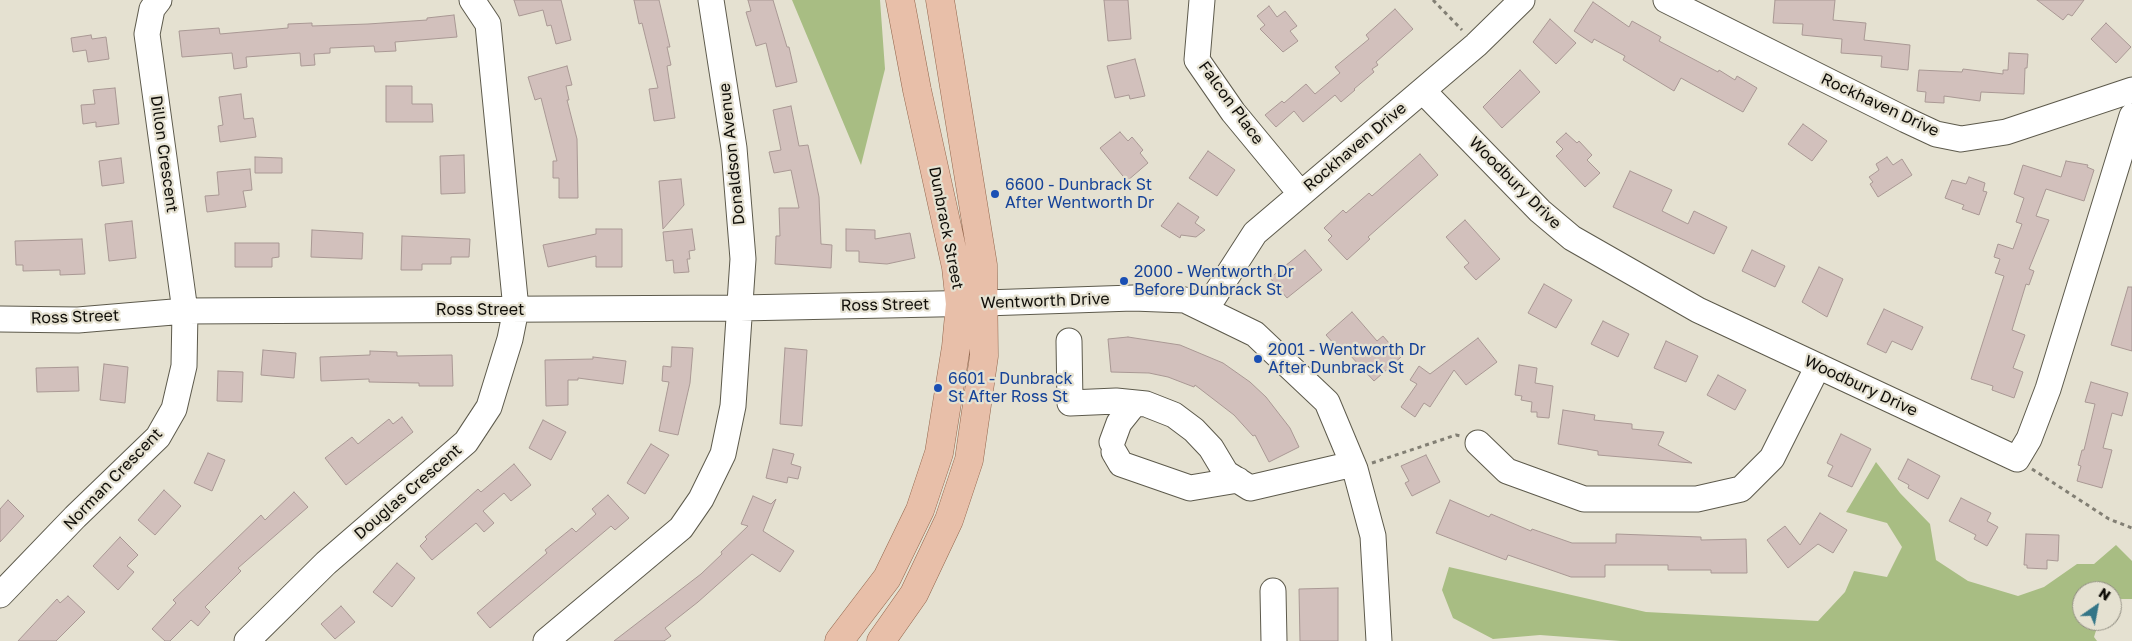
<!DOCTYPE html>
<style>
body{margin:0}
#map{position:relative;width:2132px;height:641px;overflow:hidden;background:#e5e1d1;font-family:"Golos Text",sans-serif}
canvas{display:block}
.north{position:absolute;left:2072px;top:581px;width:50px;height:50px;box-sizing:border-box;background:#e5e1d1;border:1px solid #908d81;border-radius:50%;rotate:33deg;font-size:14px;font-weight:700;line-height:20px;text-align:center;color:#100e09}
.north::after{content:'';display:block;margin:auto;width:18px;height:22px;background:#337587;clip-path:polygon(50% 0,100% 100%,50% 72%,0 100%)}
</style>
<div id="map">
<canvas width="2132" height="641"></canvas>
<div class="north">N</div>
</div>
<script>
const c = document.querySelector('canvas').getContext('2d');
c.lineJoin = 'round';
function fill(path, color) { c.fillStyle = color; c.fill(path, 'evenodd'); }
const toPath = rows => new Path2D(rows.map(r => 'M' + r).join(''));
function stroke(path, color, width, dash) { c.strokeStyle = color; c.lineWidth = width; c.lineCap = dash ? 'butt' : 'round'; c.setLineDash(dash || []); c.stroke(path); }
function write(font, color, halo, rows, align = 'center') {
  c.font = font + ' "Golos Text",sans-serif'; c.lineWidth = 4.5; c.setLineDash([]); c.textBaseline = 'middle'; c.strokeStyle = halo; c.fillStyle = color; for (const [text, x, y, turn = 0] of rows) {
    c.save(); c.translate(x, y); c.rotate((+turn || 0) * Math.PI / 180); c.textAlign = isNaN(turn) ? turn : align; if (halo) c.strokeText(text, 0, 0); c.fillText(text, 0, 0); c.restore();
  }
}
fill(toPath([
 [792,0,880,0,885,69,861,165],
 [1876,462,1900,493,1930,524,1936,560,1968,581,2018,596,2044,587,2077,564,2094,564,2116,545,2132,561,2132,599,2112,599,2112,591,2082,591,2082,621,2099,621,2094,637,2097,641,1621,641,1540,635,1493,639,1453,618,1442,590,1449,567,1646,612,1818,621,1845,592,1854,571,1887,577,1902,547,1887,523,1846,512]
]), '#a8bd83');
const building = toPath([
 [514,0,561,0,571,40,556,44,551,25,547,26,543,10,519,16,514,0],
 [634,0,659,0,670,47,667,47,671,65,667,66,675,118,654,121,649,89,658,88,642,23,639,24,634,0],
 [748,0,773,0,787,47,789,47,797,82,776,87,766,43,756,46,746,12,751,11,748,0],
 [1104,0,1128,0,1131,39,1108,41,1104,0],
 [1775,0,1835,0,1833,20,1866,23,1864,40,1910,45,1908,70,1881,67,1882,56,1841,53,1842,39,1802,35,1803,24,1773,23,1775,0],
 [2037,0,2084,0,2072,16,2068,14,2063,20,2037,0],
 [1593,2,1629,27,1632,21,1661,37,1659,41,1718,72,1719,70,1735,80,1737,76,1757,88,1743,112,1681,78,1674,91,1623,60,1625,56,1594,39,1592,43,1574,31,1593,2],
 [1269,6,1277,17,1285,11,1297,26,1290,31,1298,41,1283,52,1260,29,1265,25,1257,16,1269,6],
 [1395,9,1413,29,1376,62,1378,65,1372,69,1374,72,1354,89,1355,90,1341,102,1335,95,1303,122,1294,111,1276,127,1265,115,1282,101,1284,103,1306,84,1315,94,1340,73,1335,67,1369,39,1366,35,1395,9],
 [454,15,457,37,395,42,396,51,375,52,374,46,330,48,330,53,314,54,315,65,301,66,300,53,246,57,247,67,234,69,232,53,182,57,179,31,219,28,220,34,288,28,288,24,312,23,312,26,368,24,427,20,427,18,454,15],
 [1550,19,1576,43,1556,64,1533,42,1550,19],
 [2106,23,2131,47,2116,63,2091,39,2106,23],
 [91,35,92,39,106,37,109,59,88,62,86,50,73,52,71,38,91,35],
 [2009,53,2028,54,2027,68,2025,68,2024,94,1981,92,1980,101,1944,96,1944,103,1925,102,1926,92,1917,91,1919,70,1962,72,1963,69,2003,74,2003,70,2008,70,2009,53],
 [1135,59,1145,96,1130,99,1129,95,1115,98,1107,66,1135,59],
 [567,66,572,85,566,86,569,100,567,100,577,139,578,198,559,198,559,178,553,178,553,161,557,161,541,98,535,100,528,77,567,66],
 [1520,70,1540,92,1502,128,1483,107,1520,70],
 [386,86,412,86,412,104,432,104,433,122,386,122,386,86],
 [115,88,119,124,96,127,96,122,83,124,81,105,95,104,93,90,115,88],
 [241,94,244,119,253,118,256,137,220,142,218,126,223,125,219,97,241,94],
 [791,106,799,146,808,145,819,197,821,244,832,245,831,268,775,264,776,236,780,236,779,208,799,208,791,170,774,173,769,152,781,150,773,110,791,106],
 [1803,124,1827,141,1812,161,1788,144,1803,124],
 [1120,132,1128,141,1132,137,1143,150,1140,153,1148,163,1127,181,1100,148,1120,132],
 [1566,133,1577,143,1579,141,1592,155,1587,160,1600,173,1585,187,1556,156,1563,149,1556,142,1566,133],
 [1208,151,1235,170,1217,196,1189,178,1208,151],
 [1420,154,1438,175,1368,237,1370,239,1347,260,1328,240,1332,236,1324,228,1343,210,1346,213,1369,193,1372,196,1420,154],
 [464,155,465,193,441,194,440,156,464,155],
 [255,157,282,158,282,173,255,173,255,157],
 [1887,157,1893,165,1902,159,1912,175,1878,197,1870,184,1873,182,1869,177,1879,170,1876,164,1887,157],
 [121,158,124,183,102,186,99,161,121,158],
 [2066,161,2088,165,2087,167,2094,170,2084,201,2046,189,2036,216,2049,220,2029,269,2034,271,2029,285,2026,284,2012,330,2025,335,2013,368,2023,372,2014,398,1992,390,1993,386,1971,379,2004,276,1995,273,2000,259,1994,257,1998,244,2013,249,2022,224,2016,222,2024,198,2014,194,2023,165,2061,177,2066,161],
 [250,169,252,190,243,191,246,207,207,212,205,196,219,195,217,172,250,169],
 [1630,171,1672,190,1662,211,1688,224,1694,211,1727,227,1714,254,1613,207,1630,171],
 [1969,177,1985,183,1983,191,1987,192,1979,215,1962,209,1964,205,1945,198,1952,180,1966,184,1969,177],
 [681,179,684,205,663,229,659,181,681,179],
 [1178,203,1199,217,1195,223,1205,230,1196,237,1181,235,1180,238,1161,226,1178,203],
 [1465,220,1500,259,1476,280,1464,267,1469,263,1446,237,1465,220],
 [132,221,136,258,109,261,105,224,132,221],
 [596,229,622,229,622,267,596,267,596,256,548,267,543,245,596,234,596,229],
 [692,229,695,250,689,251,690,259,687,259,689,272,674,273,673,260,666,261,663,232,692,229],
 [846,229,875,230,875,239,910,233,915,258,887,264,859,262,859,251,846,251,846,229],
 [312,230,363,233,362,259,311,257,312,230],
 [402,236,470,239,469,257,451,257,451,264,422,264,422,270,401,270,402,236],
 [82,239,85,274,60,275,60,270,23,271,23,265,16,265,15,241,82,239],
 [235,243,279,243,279,257,272,258,272,267,235,267,235,243],
 [1305,250,1322,270,1287,298,1270,278,1305,250],
 [1752,250,1785,266,1775,287,1742,271,1752,250],
 [1819,267,1843,279,1827,317,1802,302,1819,267],
 [1544,284,1572,300,1556,328,1528,313,1544,284],
 [2128,287,2132,287,2132,351,2111,345,2128,287],
 [1884,309,1923,327,1912,350,1892,341,1886,353,1867,344,1884,309],
 [1352,312,1377,341,1383,336,1401,357,1374,381,1348,353,1345,356,1326,335,1352,312],
 [1603,321,1629,334,1618,357,1591,344,1603,321],
 [1128,337,1180,345,1223,363,1250,382,1266,397,1290,428,1299,447,1269,462,1255,435,1253,436,1234,415,1195,385,1194,387,1168,377,1149,373,1111,372,1108,339,1128,337],
 [1478,338,1497,362,1466,385,1454,370,1430,407,1424,403,1415,417,1401,407,1417,384,1410,380,1419,366,1430,374,1478,338],
 [1666,341,1698,356,1686,382,1654,368,1666,341],
 [672,347,693,348,690,383,678,435,659,431,669,382,662,381,663,366,671,367,672,347],
 [785,348,807,350,802,426,780,424,785,348],
 [263,350,296,353,294,378,261,375,263,350],
 [370,351,397,352,397,356,452,355,453,386,419,386,419,383,369,382,369,379,321,381,320,357,370,355,370,351],
 [593,357,626,361,623,384,578,378,578,380,568,380,568,405,546,406,545,360,593,359,593,357],
 [104,364,128,367,125,403,100,400,104,364],
 [1519,365,1537,368,1535,383,1553,386,1549,418,1537,417,1537,412,1531,412,1532,402,1521,400,1522,396,1515,395,1519,365],
 [78,367,79,391,37,392,36,368,78,367],
 [218,371,243,372,242,402,217,401,218,371],
 [1718,375,1746,390,1735,410,1707,395,1718,375],
 [2091,382,2128,393,2122,416,2112,413,2103,448,2112,450,2102,488,2077,481,2081,466,2078,465,2082,450,2084,450,2095,404,2085,402,2091,382],
 [1563,410,1595,415,1594,420,1632,424,1632,429,1664,432,1658,445,1692,463,1598,455,1598,451,1558,444,1563,410],
 [402,417,413,432,346,485,325,458,352,437,358,444,389,419,393,424,402,417],
 [543,420,566,432,551,460,529,448,543,420],
 [1841,434,1871,449,1852,487,1828,476,1833,466,1827,463,1841,434],
 [651,444,669,455,645,494,627,483,651,444],
 [773,449,794,454,791,464,801,467,798,479,788,477,787,483,766,478,773,449],
 [208,453,225,460,212,491,194,483,208,453],
 [1426,455,1440,482,1412,496,1405,483,1409,481,1401,466,1426,455],
 [1908,459,1940,476,1928,499,1908,488,1909,485,1898,479,1908,459],
 [514,464,531,485,511,501,504,493,483,511,494,523,484,532,476,523,432,560,420,546,427,539,425,537,478,489,481,492,514,464],
 [164,490,181,506,155,535,138,520,164,490],
 [294,492,308,507,238,568,241,571,205,607,210,612,198,626,191,620,170,641,165,641,152,629,176,603,173,600,261,515,265,520,294,492],
 [608,495,629,518,615,530,611,526,490,628,477,613,547,553,545,550,572,528,576,532,596,514,592,509,608,495],
 [753,496,771,504,776,499,763,531,794,551,780,572,752,554,698,602,665,628,671,636,664,641,614,641,701,574,722,554,721,552,748,526,741,524,753,496],
 [1961,498,1991,513,1987,521,1998,527,1987,546,1974,539,1976,535,1949,521,1961,498],
 [8,500,24,516,0,542,0,509,8,500],
 [1450,500,1489,517,1491,514,1531,531,1532,529,1572,543,1616,543,1616,534,1701,537,1701,540,1746,539,1747,573,1711,573,1711,570,1668,570,1668,565,1605,565,1605,577,1571,577,1508,555,1506,560,1436,533,1450,500],
 [1820,513,1847,530,1833,553,1818,544,1788,568,1767,540,1785,526,1800,545,1820,513],
 [2026,534,2059,535,2058,561,2047,560,2047,569,2027,568,2027,565,2024,565,2026,534],
 [120,537,138,555,127,566,134,572,118,590,93,566,120,537],
 [397,563,415,578,392,607,373,592,397,563],
 [1338,588,1338,641,1300,641,1299,589,1338,588],
 [68,596,85,612,56,641,18,641,57,599,60,603,68,596],
 [341,606,355,622,335,639,321,624,341,606]
]);
fill(building, '#d2c0bc');
stroke(building, '#a99894', 1);
const minor = toPath([
 [1202,0,1197,60,1233,112,1300,193],
 [1666,0,1906,120,1936,134,1961,139,2006,132,2132,90],
 [1423,91,1540,211,1572,238,1698,310,2017,459,2029,439,2048,389,2132,116],
 [1206,309,1255,233,1476,45,1522,0],
 [0,319,78,320,185,311,740,308,985,303,1133,298,1185,300,1255,334,1327,402,1355,469,1373,536,1379,641],
 [1069,341,1070,403,1116,401,1146,404,1174,415,1194,430,1211,448,1226,473,1250,488,1353,464],
 [1112,442,1119,423,1135,403],
 [1478,443,1507,471,1584,499,1697,499,1741,489,1772,458,1818,366],
 [1114,452,1121,464,1190,488,1238,480],
 [1273,591,1274,641],
 [0,595,75,517,158,437,174,409,184,366,185,311,147,34,152,9,159,0],
 [247,641,326,563,466,442,489,407,510,339,516,309,488,24,472,0],
 [546,641,681,528,701,499,723,454,733,406,743,259,734,148,711,0]
]);
const major = toPath([
 [839,641,887,578,920,510,939,453,956,347,960,304,956,267,917,90,900,0],
 [881,641,914,594,949,520,969,460,984,356,983,265,940,0]
]);
stroke(minor, '#5d5a4c', 27);
stroke(major, '#92654c', 29);
stroke(toPath([
 [1433,0,1462,30],
 [1372,463,1456,435,1461,436],
 [2032,469,2109,519,2132,528]
]), '#827f74', 3, [4, 4]);
stroke(minor, '#fff', 25);
stroke(major, '#e8bfa9', 28);
for (const [x, y, r, color] of [
 [995,194,5,"#1a4fb4"],
 [1124,281,5,"#1a4fb4"],
 [1258,359,5,"#1a4fb4"],
 [938,388,5,"#1a4fb4"]
]) { const dot = new Path2D(); dot.arc(x, y, r, 0, 2 * Math.PI); c.fillStyle = color; c.fill(dot); stroke(dot, '#e5e1d1', 2); }
write('16px', '#100e09', '#e5e1d1', [
 ["Falcon Place",1231,103,54],
 ["Rockhaven Drive",1880,105,25],
 ["Rockhaven Drive",1355,147,-40],
 ["Dillon Crescent",164,154,82],
 ["Donaldson Avenue",732,154,-96],
 ["Woodbury Drive",1515,183,45],
 ["Dunbrack Street",946,228,79],
 ["Wentworth Drive",1045,301,-2],
 ["Ross Street",885,305,-1],
 ["Ross Street",480,310],
 ["Ross Street",75,317,-2],
 ["Woodbury Drive",1861,386,25],
 ["Norman Crescent",113,479,-46],
 ["Douglas Crescent",408,492,-41]
]);
write('16px', '#164399', '#e5e1d1', [
 ["6600 - Dunbrack St",1005,185],
 ["After Wentworth Dr",1005,203],
 ["2000 - Wentworth Dr",1134,272],
 ["Before Dunbrack St",1134,290],
 ["2001 - Wentworth Dr",1268,350],
 ["After Dunbrack St",1268,368],
 ["6601 - Dunbrack",948,379],
 ["St After Ross St",948,397]
], 'left');
</script>
